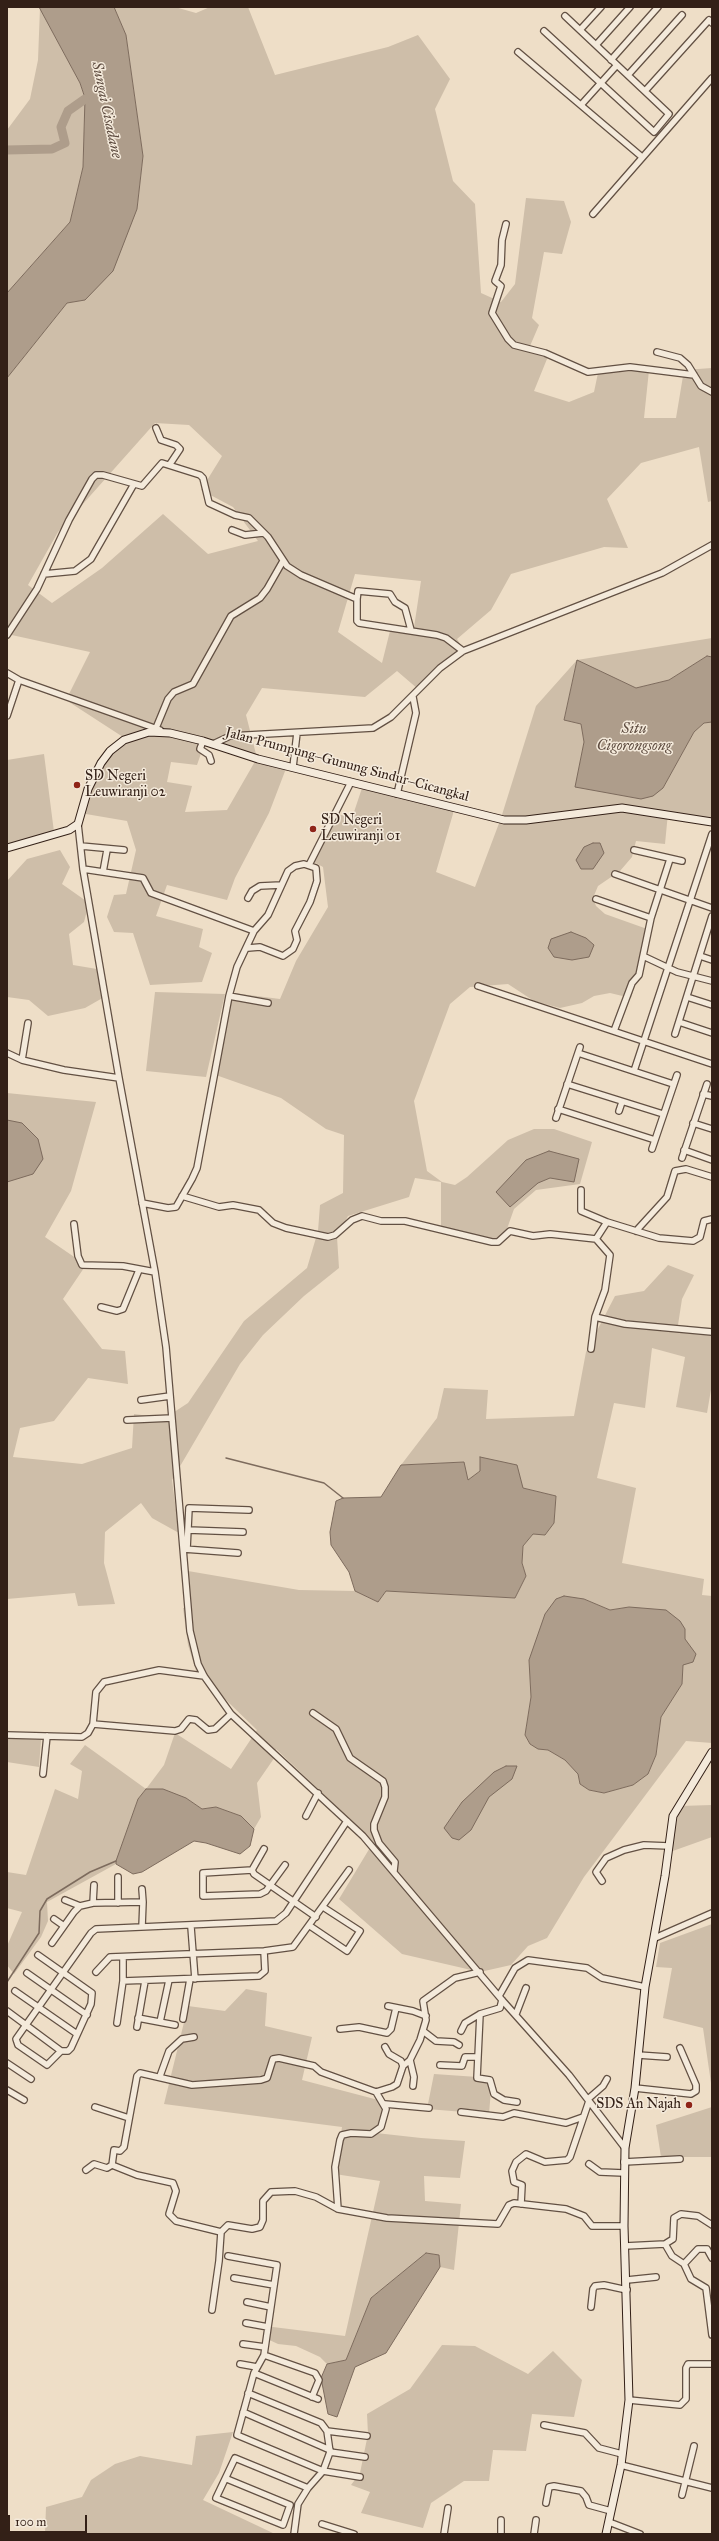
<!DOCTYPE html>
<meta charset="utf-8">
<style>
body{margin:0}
#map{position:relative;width:719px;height:2541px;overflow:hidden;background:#eedec7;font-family:"IM FELL Great Primer",serif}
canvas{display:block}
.frame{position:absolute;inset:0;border:8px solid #332017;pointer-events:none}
.scale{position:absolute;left:8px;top:2515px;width:79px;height:18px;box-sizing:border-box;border:2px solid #332017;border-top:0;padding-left:5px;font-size:12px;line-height:14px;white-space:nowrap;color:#332017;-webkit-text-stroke:3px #f4eadb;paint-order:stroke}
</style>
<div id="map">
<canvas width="719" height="2541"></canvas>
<div class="frame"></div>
<div class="scale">100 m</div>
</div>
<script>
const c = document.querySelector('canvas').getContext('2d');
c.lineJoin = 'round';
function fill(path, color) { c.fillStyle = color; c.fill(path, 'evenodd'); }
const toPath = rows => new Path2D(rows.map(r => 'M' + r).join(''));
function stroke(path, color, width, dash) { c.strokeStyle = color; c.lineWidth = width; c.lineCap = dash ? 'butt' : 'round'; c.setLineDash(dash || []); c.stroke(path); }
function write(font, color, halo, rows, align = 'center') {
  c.font = font + ' "IM FELL Great Primer",serif'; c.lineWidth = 3; c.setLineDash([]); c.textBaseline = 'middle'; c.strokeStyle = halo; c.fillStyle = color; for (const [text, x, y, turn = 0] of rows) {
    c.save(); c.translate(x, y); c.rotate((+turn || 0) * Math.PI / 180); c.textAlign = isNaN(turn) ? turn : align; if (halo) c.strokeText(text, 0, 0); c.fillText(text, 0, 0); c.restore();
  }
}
fill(toPath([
 [114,7,175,7,196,13,210,7,248,7,275,75,388,47,418,35,450,79,435,109,453,181,475,204,481,293,501,302,515,284,526,198,564,201,571,222,562,254,544,252,532,318,539,325,530,346,549,354,534,391,569,402,594,392,598,373,649,370,644,418,676,418,684,370,712,368,712,501,708,502,699,447,641,463,607,499,628,548,604,547,511,574,491,610,457,639,465,652,418,689,397,671,365,697,262,688,246,715,257,758,287,766,269,813,235,878,227,900,167,885,156,916,203,929,199,947,212,953,202,982,150,985,133,933,114,932,107,917,114,895,126,894,136,850,127,821,80,813,95,767,109,746,123,737,66,700,90,652,7,634,7,378,67,303,85,300,137,209,143,156,126,35],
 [155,423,189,425,222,456,201,490,233,507,258,541,208,554,163,514,102,568,52,603,28,585,58,532],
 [355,574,421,581,413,634,390,631,382,663,338,632],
 [206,739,257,758,227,810,185,812,192,786,167,782,171,762,197,765],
 [40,8,80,83,85,99,83,167,70,222,7,293,7,130,30,99,38,60],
 [712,638,712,657,707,656,669,680,636,688,577,661,564,719,581,724,584,742,576,786,663,788,694,732,704,723,712,722,712,822,668,813,665,844,636,841,632,857,620,871,598,886,593,898,596,906,605,914,650,930,631,998,610,993,594,996,582,1003,560,1008,534,1001,508,984,470,987,450,1004,414,1101,427,1171,442,1182,455,1185,467,1177,508,1140,534,1129,554,1129,592,1142,580,1184,536,1190,514,1209,502,1243,441,1230,441,1182,415,1178,409,1197,348,1216,337,1237,339,1268,304,1296,263,1335,240,1364,172,1480,179,1533,152,1518,141,1503,105,1532,104,1563,115,1604,78,1606,75,1593,7,1599,7,1093,96,1102,71,1191,45,1237,86,1265,63,1299,102,1349,125,1351,128,1384,88,1378,54,1421,20,1428,13,1457,82,1464,132,1448,134,1414,165,1418,188,1403,244,1321,307,1268,318,1231,320,1205,343,1193,344,1135,326,1129,281,1098,213,1074,233,993,280,999,296,961,328,907,323,867,312,861,334,813,352,818,363,785,455,807,436,872,475,887,501,818,536,706,577,660],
 [44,754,54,832,7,846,7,760],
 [60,850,70,867,62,884,89,903,84,922,69,934,73,965,97,969,106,996,85,1008,48,1016,29,1000,7,997,7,881,27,859],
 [155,992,225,994,206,1077,146,1071],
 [668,1265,694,1275,682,1299,678,1325,712,1328,712,1384,707,1413,676,1407,685,1357,652,1348,645,1408,614,1403,597,1478,636,1488,622,1563,704,1579,702,1595,712,1596,712,1743,686,1741,584,1877,547,1938,528,1946,511,1965,480,1972,402,1954,339,1899,371,1846,334,1804,276,1749,277,1754,257,1783,261,1817,254,1829,241,1816,216,1807,202,1809,186,1798,146,1789,138,1799,116,1864,47,1902,48,1921,41,1937,14,1974,7,1965,7,1946,22,1912,7,1908,7,1872,26,1875,55,1789,78,1799,82,1771,70,1764,85,1745,146,1789,164,1765,175,1733,231,1769,257,1730,196,1671,188,1645,183,1608,191,1606,188,1571,299,1590,355,1591,378,1602,386,1591,515,1598,526,1576,522,1563,523,1546,533,1534,545,1535,554,1523,556,1496,523,1488,480,1458,480,1471,468,1480,463,1462,401,1465,437,1418,444,1388,488,1390,486,1419,574,1416,586,1352,615,1296,644,1291],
 [584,1599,610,1610,629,1607,684,1629,682,1684,661,1717,656,1755,648,1774,633,1785,604,1793,589,1790,580,1784,579,1774,565,1760,548,1750,539,1749,530,1744,525,1735,531,1697,529,1660],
 [7,1738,41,1740,39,1767,7,1762],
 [712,1805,712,1837,670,1852,680,1806],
 [712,1924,712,2090,703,2028,663,2018,672,1968,656,1967,660,1943],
 [246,1989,267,1993,265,2026,312,2037,302,2080,386,2102,376,2133,421,2138,465,2141,460,2178,424,2176,425,2201,461,2204,454,2270,440,2267,439,2255,426,2253,371,2298,346,2360,327,2364,320,2357,296,2346,278,2344,263,2337,265,2326,345,2336,380,2181,335,2174,342,2127,164,2104,188,2006,225,2011],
 [434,2074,492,2078,489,2114,427,2109],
 [712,2107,712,2157,661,2157,656,2125],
 [442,2345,475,2346,528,2374,553,2351,582,2380,574,2417,532,2414,526,2451,493,2450,489,2481,464,2481,431,2503,423,2528,361,2513,370,2492,351,2485,360,2473,368,2434,367,2414,410,2389],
 [233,2432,219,2473,203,2500,275,2534,45,2534,46,2507,82,2497,91,2480,115,2464,140,2456,192,2465,196,2436]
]), '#cebea9');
const water = toPath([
 [39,7,114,7,126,35,143,156,137,209,113,271,85,300,67,303,7,378,7,293,70,222,83,167,85,98,80,83,39,7],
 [707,656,712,657,712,722,704,723,694,732,663,788,653,796,641,799,575,787,584,742,581,724,564,720,577,660,636,688,669,680,707,656],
 [593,843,600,843,604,853,593,869,581,869,576,860,584,847,593,843],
 [571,932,586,938,594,945,589,957,572,960,554,957,548,948,551,939,571,932],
 [7,1120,22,1123,38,1139,43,1159,33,1174,7,1182,7,1120],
 [549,1151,579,1159,574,1182,550,1178,538,1183,510,1207,496,1192,526,1160,549,1151],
 [480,1457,517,1465,523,1488,556,1496,554,1523,545,1535,533,1534,523,1546,522,1563,526,1576,515,1598,386,1591,378,1602,355,1591,349,1572,331,1545,330,1532,336,1501,343,1498,381,1497,401,1465,464,1462,468,1480,480,1471,480,1457],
 [564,1596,584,1599,610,1610,629,1607,666,1610,680,1621,685,1629,685,1639,696,1654,693,1662,683,1665,682,1684,661,1717,656,1755,648,1774,633,1785,604,1793,589,1790,580,1784,578,1774,565,1760,548,1750,538,1749,530,1744,525,1735,531,1697,529,1660,545,1614,556,1599,564,1596],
 [506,1766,517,1766,512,1779,489,1797,471,1830,459,1840,452,1838,444,1828,462,1802,494,1772,506,1766],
 [146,1789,163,1789,186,1798,202,1809,216,1807,241,1816,254,1829,250,1846,240,1854,206,1843,194,1841,142,1872,133,1874,116,1864,116,1861,138,1799,146,1789],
 [426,2253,439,2255,440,2267,386,2353,355,2367,337,2417,328,2414,321,2378,327,2364,346,2360,371,2298,426,2253]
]);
fill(water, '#ae9d8b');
stroke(water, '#7d6b5d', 1);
stroke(toPath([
 [226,1458,324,1483,343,1498],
 [7,1982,39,1933,40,1911,47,1899,90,1872,116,1861]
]), '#7d6b5d', 1.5);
stroke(toPath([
 [7,150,52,149,65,143,61,127,68,111,85,99]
]), '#ae9d8b', 9);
const minor = toPath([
 [580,30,601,7],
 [544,31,654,132,669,114,565,16],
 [596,45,630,7],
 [518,52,642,157],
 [611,60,658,7],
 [628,75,682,15],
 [645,91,709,20,712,23],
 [581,105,617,65],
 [593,214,712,78],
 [506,224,502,240,501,265,495,281,501,286,492,313,508,339,514,345,545,353,588,372,630,367,694,375],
 [657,352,680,358,688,365,701,386,712,392],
 [156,428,161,440,176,445,180,449,170,464],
 [232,530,245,535,263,533],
 [44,574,75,571,91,559,134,484],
 [357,599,358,591,390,594,395,602,405,608,411,630],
 [7,635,37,589,69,520,92,479,96,475,103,475,142,486,162,463,200,475,203,478,209,503,235,515,249,518,268,537,287,566,301,575,357,599,357,621,359,623,437,635,446,638,463,651],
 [7,673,19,680,160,730],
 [7,716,19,680],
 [156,728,168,699,174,692,193,684,231,616,260,598,267,589,283,561],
 [203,741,200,749,209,755,211,761],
 [213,744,230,736,373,728,391,717,440,668,463,651,662,573,712,545],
 [293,767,297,733],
 [397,794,416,713,413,697],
 [78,824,83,869,119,1078,155,1272,166,1347,190,1631,198,1664,204,1676,231,1714,363,1836,502,2000,569,2075,625,2148],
 [81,846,124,850],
 [634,850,682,861],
 [670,859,651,918,643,956,677,972,712,981],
 [309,865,351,782],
 [83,869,143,878,151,893,254,931],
 [103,872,107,850],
 [615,874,712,908],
 [248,898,252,891,260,886,281,885],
 [596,899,651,918],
 [700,956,712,960],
 [478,986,712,1064],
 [229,996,268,1003],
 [687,997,712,1005],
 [679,1022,712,1033],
 [614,1031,632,983,639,975,643,956],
 [675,1034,712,916],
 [7,1053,22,1060,64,1070,119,1078],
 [578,1053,673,1084],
 [22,1060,28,1023],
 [634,1071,712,834],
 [567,1084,663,1114],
 [703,1094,712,1096],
 [558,1109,655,1140],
 [619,1111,622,1102],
 [556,1118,580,1047],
 [693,1123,712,1129],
 [652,1149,677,1075],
 [684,1150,712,1160],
 [682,1158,707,1084],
 [581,1190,581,1211,607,1222],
 [182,1196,219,1207,233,1205,259,1210,273,1223,286,1228,328,1237,335,1235,352,1220,362,1216,381,1221,405,1221,492,1242,498,1242,510,1231,533,1236,550,1234,596,1239,607,1222,659,1238,693,1241,700,1237,704,1221,712,1219],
 [142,1203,168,1208,176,1207,192,1179,197,1168,229,996,237,967,254,931,268,915,288,871,295,866,304,864,316,868,317,881,310,902,295,931,297,940,293,949,283,956,260,947,248,948],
 [74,1224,78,1256,82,1265,123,1266,155,1272],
 [636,1231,667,1197,675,1171,686,1169,712,1177],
 [101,1307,117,1311,123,1309,139,1270],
 [595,1317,625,1324,712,1332],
 [591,1349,595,1317,605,1290,610,1255,596,1239],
 [141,1400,170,1396],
 [127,1420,172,1418],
 [188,1530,243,1532],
 [184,1549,238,1553],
 [187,1549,189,1508,249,1510],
 [313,1713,336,1729,350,1758,383,1781,385,1787,385,1797,374,1824,374,1830,379,1843,395,1862,394,1871],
 [93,1724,175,1731,181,1729,189,1719,196,1720,208,1730,215,1729,231,1714],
 [7,1735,82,1737,88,1733,93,1724,96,1692,104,1682,159,1670,204,1676],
 [43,1774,47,1736],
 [306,1816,318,1793],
 [264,1849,252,1870,254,1874,316,1917],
 [252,1870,203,1873,203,1896,260,1894,266,1891,285,1865],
 [118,1877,118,1903],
 [602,1881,596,1872,606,1858,624,1850,644,1845,669,1846],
 [142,1889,143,1902],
 [65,1900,80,1906],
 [93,1903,94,1885],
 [54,1919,64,1926],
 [310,1926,347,1951,360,1931,323,1907],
 [191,1927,195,1979],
 [655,1938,712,1913],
 [52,1943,74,1912,80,1906,93,1903,143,1902,142,1927],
 [96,1972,110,1957,264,1951,293,1947,349,1870],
 [27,1973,87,2015],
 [123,1981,259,1976,265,1971,264,1951],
 [15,1991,77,2034],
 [499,1996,515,1968,528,1960,587,1968,602,1978,645,1987],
 [388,2006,413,2011,426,2016],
 [7,2011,61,2051,68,2051,71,2048,91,2004,92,1993,38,1955],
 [480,2014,477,2078,490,2080,494,2094,504,2100,517,2102],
 [516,2014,526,1988],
 [138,2018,175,2025],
 [183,2019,190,1979],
 [160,2022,169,1980],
 [117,2023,123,1981,123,1957],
 [137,2027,145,1981],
 [340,2029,359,2027,387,2033,391,2029,396,2008],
 [423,2031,436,2041,454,2042,459,2045],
 [461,2031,465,2023,480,2014,500,2008,502,2000],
 [385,2047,389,2054,401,2061,403,2066],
 [61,2051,47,2065,18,2045,16,2039,91,1933,96,1929,276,1921,286,1913,347,1821],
 [638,2055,667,2057],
 [410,2060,414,2077,413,2086],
 [7,2063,31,2079],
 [440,2065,462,2066,465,2057,477,2057],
 [160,2076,169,2051,182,2039,194,2037],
 [635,2088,691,2094,696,2091,696,2085,680,2048],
 [7,2090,24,2100],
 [588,2099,603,2086,607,2079],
 [385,2104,429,2108],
 [95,2107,129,2118],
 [461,2112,503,2117,514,2113,566,2123,583,2117],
 [624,2162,680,2159],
 [589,2164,600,2172,624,2173],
 [112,2165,114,2150,120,2151,124,2147,137,2076,140,2073,192,2085,261,2080,267,2078,273,2059,279,2058,314,2066,321,2072,376,2092,392,2087,397,2084,403,2066,410,2060,420,2040,426,2020,423,2001,455,1978,480,1972],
 [86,2170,94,2164,107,2168,112,2165,137,2175,173,2183,176,2191,169,2214,176,2221,221,2232],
 [521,2204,522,2185,514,2182,512,2171,516,2162,526,2154,545,2162,567,2160,570,2157,589,2101],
 [338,2209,335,2167,340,2140,342,2135,351,2133,371,2134,381,2127,386,2109,376,2092],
 [665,2244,672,2256,684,2264,691,2279,706,2288,712,2335],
 [625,2246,665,2244,673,2239,674,2218,681,2214,698,2216,712,2225],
 [228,2256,277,2265,264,2355,254,2373,237,2435,323,2471,360,2477],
 [684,2264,698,2249,707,2249,712,2258],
 [234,2278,274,2285],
 [627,2280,656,2277],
 [247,2302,271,2307],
 [591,2307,593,2289,595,2286,604,2285,627,2290],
 [212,2310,219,2261,221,2232,228,2225,252,2229,260,2227,263,2220,263,2201,271,2192,295,2191,316,2197,338,2209,387,2218,498,2224,509,2205,514,2203,566,2209,584,2216,592,2226,624,2226],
 [246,2323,268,2327],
 [243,2344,265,2347],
 [264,2355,315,2373,319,2380,312,2397],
 [240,2364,257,2367],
 [254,2373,318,2399],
 [248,2393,321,2423,327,2431,330,2452,323,2471,308,2488,298,2504,294,2534],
 [629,2400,680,2405,686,2399,686,2368,688,2364,712,2364],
 [243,2412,330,2450],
 [544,2425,585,2433,599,2448,622,2454],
 [327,2431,367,2436],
 [330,2452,365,2457],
 [621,2465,712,2488],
 [227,2479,290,2505,283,2525,216,2498,235,2458,308,2488],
 [682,2495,694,2446],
 [546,2503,549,2487,554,2486,581,2491,586,2497,589,2505,611,2511],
 [501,2520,501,2534],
 [609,2522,640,2534],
 [322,2524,354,2534],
 [444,2534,448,2508],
 [534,2534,536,2520]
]);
const secondary = toPath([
 [7,848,69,830,78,824,88,789,101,763,110,751,124,740,149,732,170,733,203,741,258,759,504,820,526,820,622,808,712,822],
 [606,2534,621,2465,629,2400,624,2226,625,2148,635,2088,645,1987,665,1876,673,1816,712,1752]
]);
stroke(minor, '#625043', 8);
stroke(secondary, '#332017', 9);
stroke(minor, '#f4eadb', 5.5);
stroke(secondary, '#f4eadb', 7);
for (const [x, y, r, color] of [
 [77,785,4,"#8f2418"],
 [313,829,4,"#8f2418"],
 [689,2105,4,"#8f2418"]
]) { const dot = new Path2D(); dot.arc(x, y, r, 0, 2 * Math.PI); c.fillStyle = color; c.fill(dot); stroke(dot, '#f4eadb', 1.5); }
write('14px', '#332017', '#f4eadb', [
 ["Jalan Prumpung–Gunung Sindur–Cicangkal",347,765,15]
]);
write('14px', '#332017', '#f4eadb', [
 ["SD Negeri",85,777],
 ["Leuwiranji 02",85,793],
 ["SD Negeri",321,821],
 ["Leuwiranji 01",321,837],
 ["SDS An Najah",681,2105,"right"]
], 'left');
write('italic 15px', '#5e4c40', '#f4eadb', [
 ["Sungai Cisadane",106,110,78],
 ["Situ",634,729],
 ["Cigorongsong",634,746]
]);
</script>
